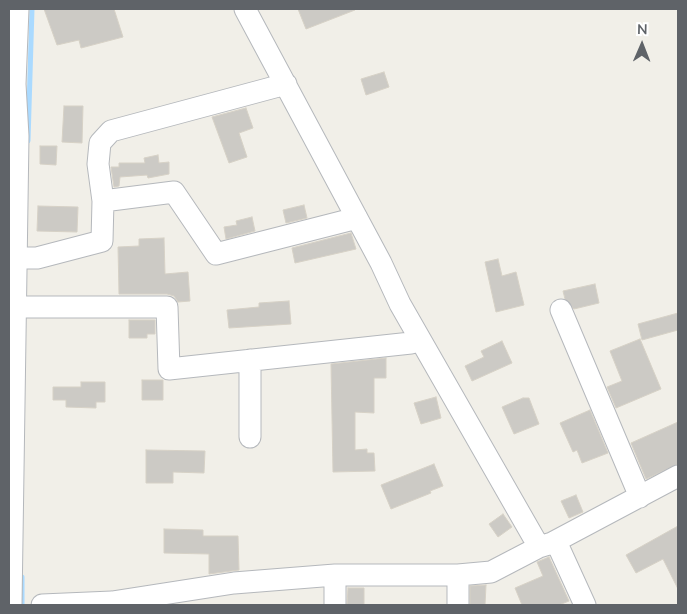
<!DOCTYPE html>
<style>
body{margin:0}
#map{position:relative;width:687px;height:614px;overflow:hidden;background:#f1efe8;font-family:"Nunito Sans",sans-serif}
canvas{display:block}
.frame{position:absolute;inset:0;border:10px solid #5f6368;pointer-events:none}
.north{position:absolute;left:617px;top:20px;width:50px;height:50px;-webkit-text-stroke:4px #fff;paint-order:stroke;rotate:1deg;font-size:14px;font-weight:700;line-height:20px;text-align:center;color:#5f6368}
.north::after{content:'';display:block;margin:auto;width:18px;height:22px;background:#5f6368;clip-path:polygon(50% 0,100% 100%,50% 72%,0 100%)}
</style>
<div id="map">
<canvas width="687" height="614"></canvas>
<div class="frame"></div>
<div class="north">N</div>
</div>
<script>
const c = document.querySelector('canvas').getContext('2d');
c.lineJoin = 'round';
const toPath = rows => new Path2D(rows.map(r => 'M' + r).join(''));
function stroke(path, color, width, dash) { c.strokeStyle = color; c.lineWidth = width; c.lineCap = dash ? 'butt' : 'round'; c.setLineDash(dash || []); c.stroke(path); }
function fill(path, color) { c.fillStyle = color; c.fill(path, 'evenodd'); }
stroke(toPath([
 [28,141,32,9],
 [22,577,22,605]
]), '#aadaff', 5);
const building = toPath([
 [44,9,114,9,123,37,81,48,79,40,57,45,44,9],
 [298,9,355,9,355,10,306,29,298,9],
 [384,72,389,87,366,95,361,79,384,72],
 [64,106,83,106,82,143,62,142,64,106],
 [246,108,253,128,239,133,247,157,229,163,212,117,246,108],
 [40,146,57,146,56,165,40,164,40,146],
 [158,155,159,163,169,162,169,174,148,178,147,175,120,177,119,186,114,187,111,167,119,167,119,163,145,163,144,158,158,155],
 [304,205,307,218,286,223,283,210,304,205],
 [38,206,78,207,77,232,37,231,38,206],
 [252,217,255,231,226,239,224,227,237,225,236,221,252,217],
 [351,233,356,249,295,263,292,248,351,233],
 [164,238,165,274,188,272,190,301,178,302,174,296,167,294,119,294,118,247,139,246,139,239,164,238],
 [498,259,502,276,516,272,524,305,496,312,485,262,498,259],
 [595,284,599,303,574,309,565,299,563,291,595,284],
 [289,301,291,324,229,328,227,310,259,307,259,303,289,301],
 [678,313,678,330,642,340,638,324,678,313],
 [129,320,155,320,155,334,147,334,147,338,129,338,129,320],
 [640,339,661,389,616,408,607,387,622,381,610,351,640,339],
 [502,341,512,363,472,381,465,366,484,357,481,351,502,341],
 [386,358,386,378,374,378,374,413,355,412,355,450,367,449,367,453,374,453,375,471,333,472,331,364,386,358],
 [142,380,163,380,163,400,142,400,142,380],
 [81,382,105,382,105,402,96,402,96,408,66,407,66,400,53,400,53,387,81,387,81,382],
 [436,397,441,418,421,424,414,403,436,397],
 [523,398,529,398,539,424,514,434,502,407,523,398],
 [590,410,608,453,582,463,577,450,573,452,560,423,590,410],
 [678,422,678,464,646,479,631,443,678,422],
 [146,450,205,451,204,473,173,472,173,483,146,483,146,450],
 [434,464,443,486,430,491,431,493,391,509,381,485,434,464],
 [576,495,583,512,569,518,561,501,576,495],
 [503,514,512,527,498,537,489,524,503,514],
 [678,526,678,589,663,559,636,573,626,555,678,526],
 [164,529,203,530,203,536,238,536,239,570,209,574,209,554,164,553,164,529],
 [549,557,569,601,559,605,522,605,515,588,543,576,537,562,549,557],
 [486,585,485,605,470,605,470,586,486,585],
 [348,588,364,588,364,605,347,605,348,588]
]);
fill(building, '#cccac5');
stroke(building, '#d6d1c6', 1);
const minor = toPath([
 [245,9,381,263,400,304,539,547],
 [103,201,174,192,216,254,357,218],
 [16,258,37,258,102,241,103,201,98,164,100,143,111,131,286,84],
 [14,307,167,307,169,369,411,343,420,340],
 [561,310,640,497],
 [250,360,250,437],
 [552,543,559,548,585,605],
 [458,575,458,605],
 [11,605,18,136,15,84,18,9],
 [42,605,112,602,234,583,335,575,458,575,491,572,539,547,552,543,678,476],
 [335,605,335,575]
]);
stroke(minor, '#b5b8bc', 23);
stroke(minor, '#fff', 21);
</script>
